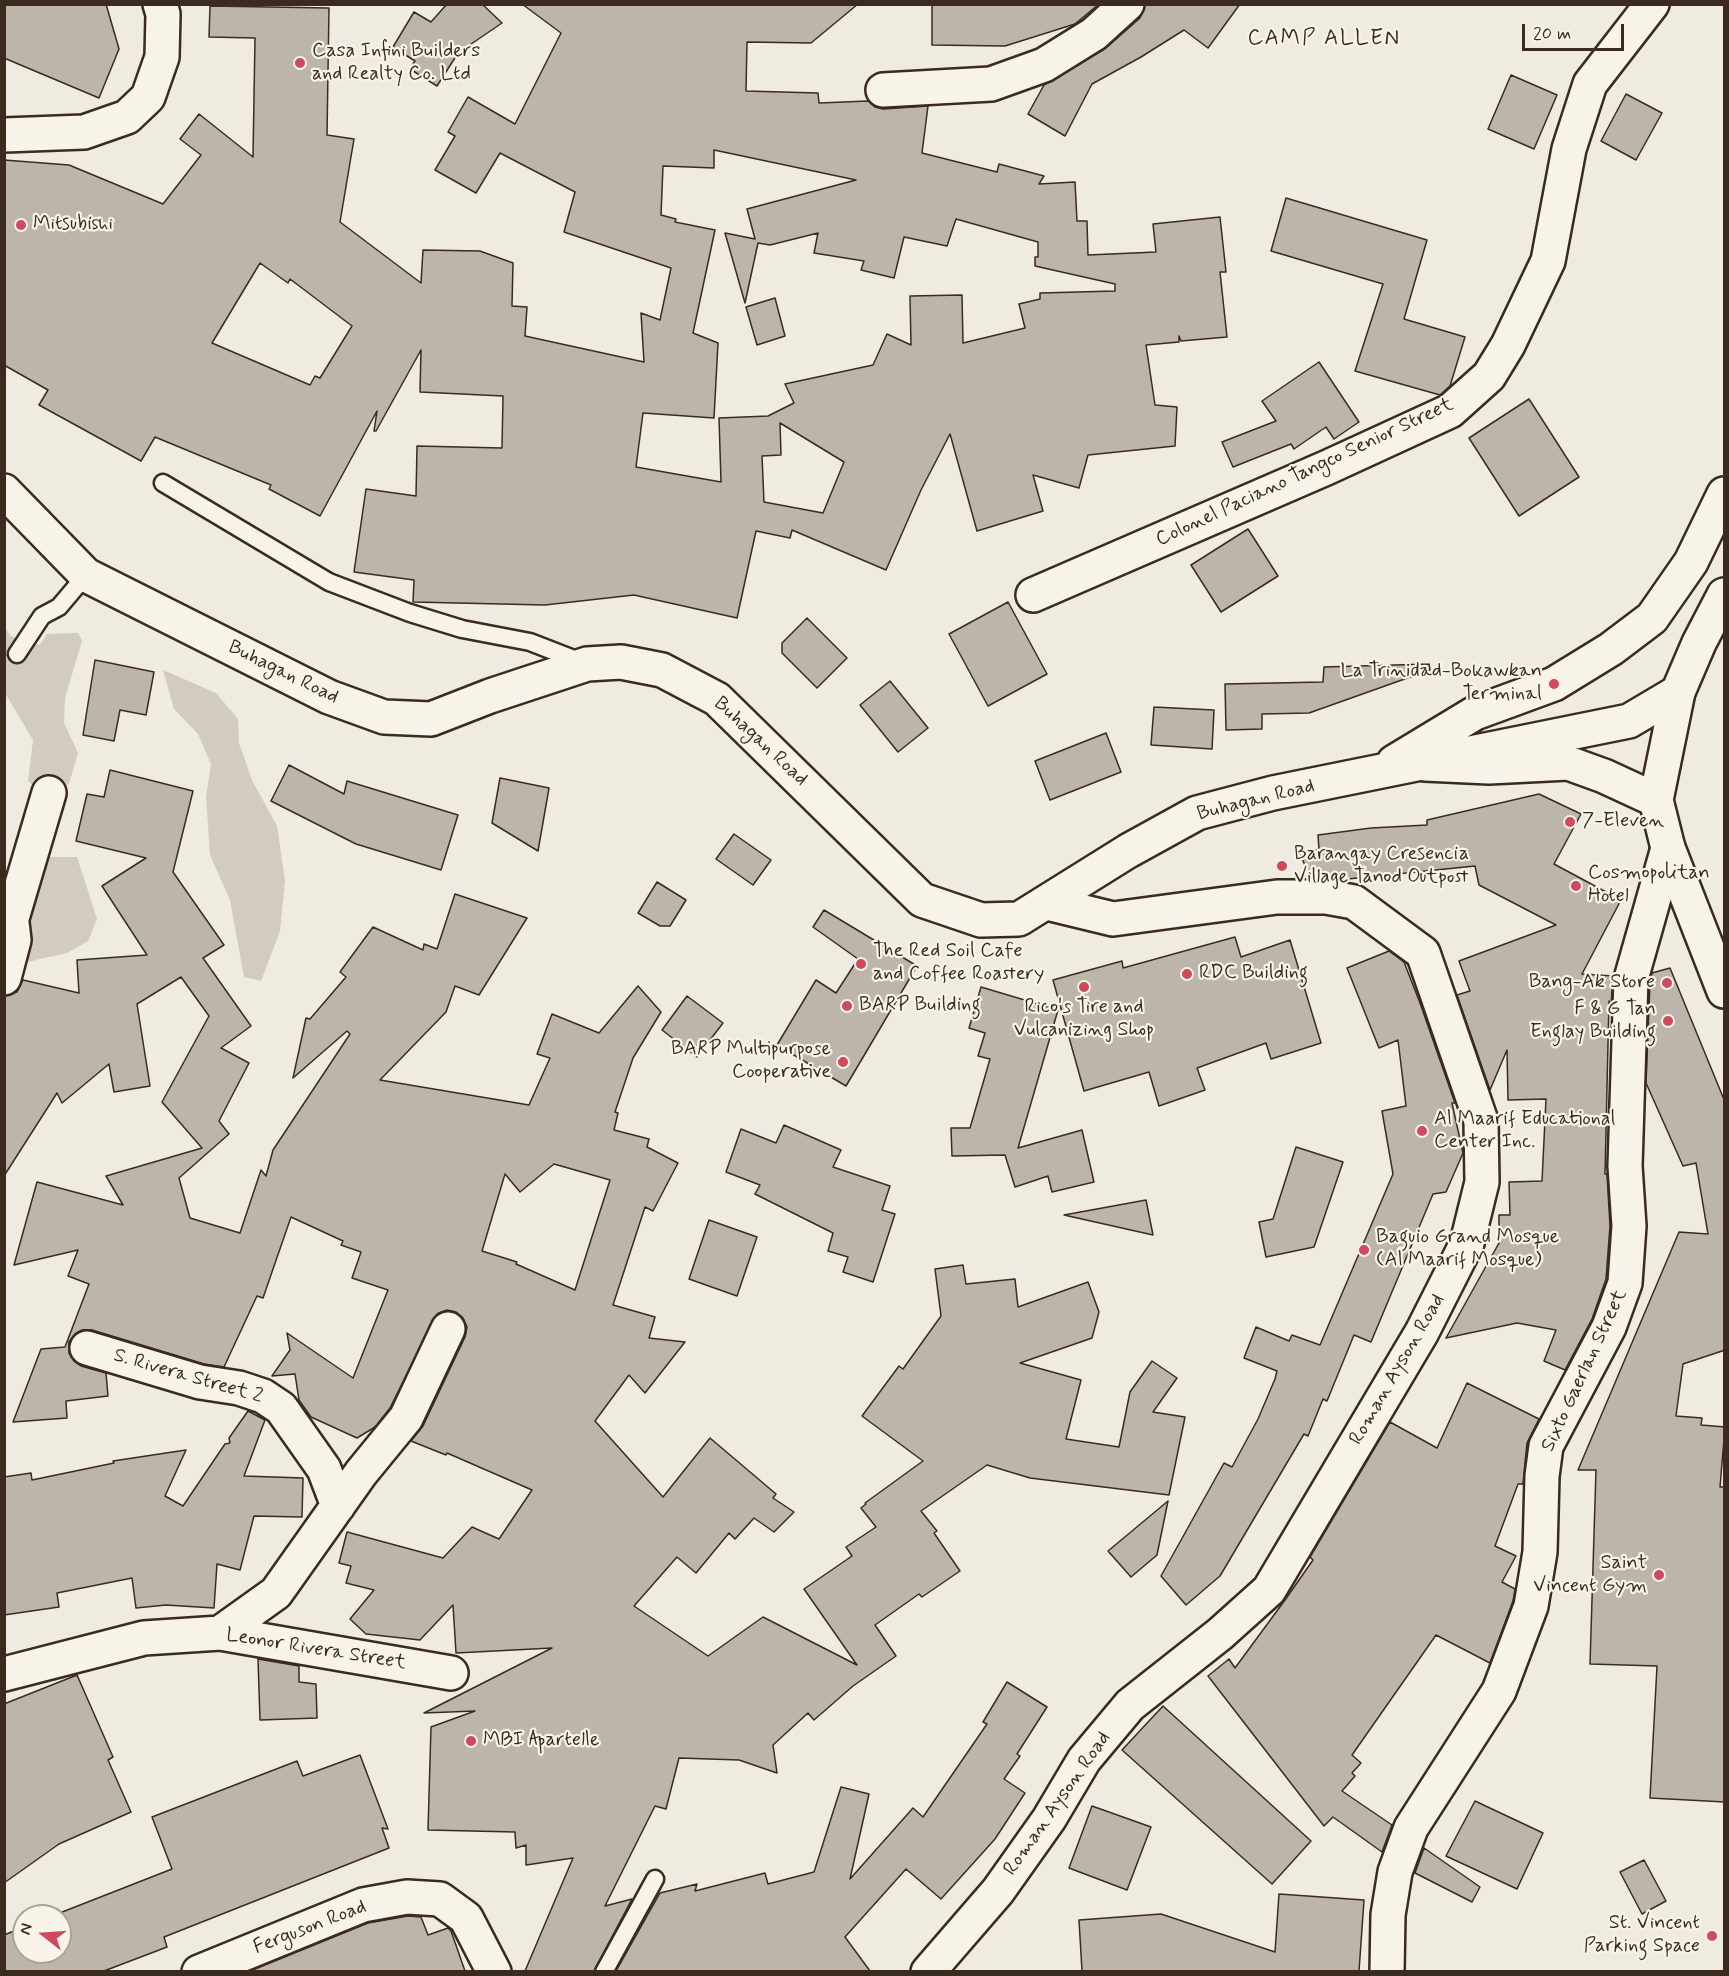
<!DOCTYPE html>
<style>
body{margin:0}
#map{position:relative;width:1729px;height:1976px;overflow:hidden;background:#efebe0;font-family:Mynerve,sans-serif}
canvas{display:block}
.frame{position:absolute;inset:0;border:6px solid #3b2a1e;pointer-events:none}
.north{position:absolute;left:12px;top:1904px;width:60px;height:60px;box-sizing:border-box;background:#f7f3e8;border:2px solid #aca397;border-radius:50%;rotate:287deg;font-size:16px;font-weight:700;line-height:24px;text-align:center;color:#3b2a1e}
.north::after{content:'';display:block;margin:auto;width:21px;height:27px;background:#d1495b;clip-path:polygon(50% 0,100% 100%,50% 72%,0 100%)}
.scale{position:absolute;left:1522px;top:24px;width:102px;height:27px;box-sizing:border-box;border:3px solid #3b2a1e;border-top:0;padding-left:8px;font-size:18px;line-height:21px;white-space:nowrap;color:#3b2a1e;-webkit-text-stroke:4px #f7f3e8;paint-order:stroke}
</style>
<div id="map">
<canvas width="1729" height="1976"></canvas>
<div class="frame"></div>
<div class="north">N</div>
<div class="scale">20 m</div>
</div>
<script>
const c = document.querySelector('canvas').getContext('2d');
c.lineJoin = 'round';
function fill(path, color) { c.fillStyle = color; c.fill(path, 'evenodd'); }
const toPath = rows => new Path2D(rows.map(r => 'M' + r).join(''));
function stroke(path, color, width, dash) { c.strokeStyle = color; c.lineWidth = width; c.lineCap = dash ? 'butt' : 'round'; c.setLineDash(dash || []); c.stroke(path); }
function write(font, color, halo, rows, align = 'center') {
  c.font = font + ' Mynerve,sans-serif'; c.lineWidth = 4.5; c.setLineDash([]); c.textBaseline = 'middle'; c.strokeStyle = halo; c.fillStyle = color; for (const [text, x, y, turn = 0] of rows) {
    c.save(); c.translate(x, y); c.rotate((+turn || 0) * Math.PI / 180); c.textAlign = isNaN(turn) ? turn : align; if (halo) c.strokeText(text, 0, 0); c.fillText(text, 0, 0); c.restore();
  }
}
fill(toPath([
 [4,627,11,636,40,645,47,634,78,633,82,641,65,698,64,723,78,753,69,784,45,797,28,781,33,740,5,693],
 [163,670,216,693,238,719,239,743,252,780,277,826,285,881,280,931,261,981,244,977,230,900,210,855,206,797,211,764,198,734,174,709],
 [39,857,77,857,97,919,88,941,67,953,18,964]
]), '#d1cbc0');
const building = toPath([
 [4,4,106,4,119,49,99,98,4,58,4,4],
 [447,4,482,4,502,23,458,53,437,86,410,69,415,61,393,47,414,12,431,22,447,4],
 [522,4,858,4,811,43,747,42,746,91,818,93,819,103,868,101,875,107,883,109,928,106,922,153,997,172,999,164,1044,176,1039,184,1075,182,1077,221,1087,221,1088,255,1156,252,1153,224,1220,217,1226,272,1220,272,1227,337,1181,341,1179,336,1179,342,1146,345,1155,405,1177,407,1175,446,1088,455,1079,488,1033,475,1043,511,977,531,950,434,921,490,886,570,792,530,790,538,756,531,737,618,634,595,545,605,413,602,414,580,354,572,366,489,416,496,417,446,502,448,503,396,420,392,421,350,376,431,374,431,377,411,320,516,269,489,271,485,155,437,141,461,39,405,48,390,4,365,4,160,69,165,163,204,201,155,180,139,199,114,253,157,255,38,209,37,210,6,329,8,327,135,354,139,340,222,421,283,423,250,480,251,513,263,512,306,527,307,525,336,644,362,641,313,660,320,671,268,564,232,575,192,500,153,476,193,435,170,455,136,448,132,468,97,515,124,561,33,522,4],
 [714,150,856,180,747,209,755,239,725,233,745,303,758,243,770,245,818,233,814,253,864,261,861,270,894,278,904,237,947,246,956,219,1038,242,1038,257,1035,257,1035,266,1115,284,1115,291,1040,293,1040,299,1019,304,1025,328,963,343,962,295,910,296,911,345,887,334,873,365,785,384,794,403,768,416,719,418,721,482,636,467,643,413,714,418,718,343,693,333,715,230,675,222,676,219,661,215,663,166,714,168,714,150],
 [260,263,288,283,290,279,352,326,320,378,315,376,310,385,212,343,260,263],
 [780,423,844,462,823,513,764,502,762,456,781,455,780,423],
 [932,4,1099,4,1075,24,1005,46,932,45,932,4],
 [1145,4,1240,4,1208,48,1184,30,1141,57,1092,84,1065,136,1028,114,1044,85,1106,48,1140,18,1145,4],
 [1511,75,1557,95,1534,149,1488,129,1511,75],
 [1626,94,1662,113,1636,160,1601,141,1626,94],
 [1286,198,1427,240,1404,319,1465,337,1450,386,1440,395,1355,371,1383,284,1271,251,1286,198],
 [775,298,785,336,757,345,746,307,775,298],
 [1319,362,1359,422,1334,439,1326,427,1294,449,1291,444,1233,467,1222,442,1276,421,1262,401,1319,362],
 [1529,399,1579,477,1519,516,1469,438,1529,399],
 [1248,529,1278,576,1221,612,1191,565,1248,529],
 [1008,602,1047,674,988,706,949,634,1008,602],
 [807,618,847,658,817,688,782,653,782,643,807,618],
 [95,660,154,672,146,715,120,710,114,741,83,735,95,660],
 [1429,664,1430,670,1309,713,1262,714,1262,729,1226,730,1225,684,1323,682,1324,667,1429,664],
 [890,681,928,728,898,752,860,705,890,681],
 [1154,707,1214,710,1212,749,1151,745,1154,707],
 [1106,733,1121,772,1050,800,1035,761,1106,733],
 [289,765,344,794,347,781,458,815,441,870,356,844,271,801,289,765],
 [110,770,193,791,173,872,224,945,203,958,251,1026,221,1048,249,1063,219,1121,229,1134,179,1178,190,1218,240,1233,261,1170,266,1176,273,1150,350,1034,347,1031,293,1078,306,1018,310,1019,346,977,340,972,373,927,423,950,424,944,437,949,455,894,527,918,479,995,455,986,446,1012,380,1080,529,1105,550,1058,537,1054,552,1014,599,1033,638,986,661,1012,633,1058,615,1112,618,1113,614,1130,649,1139,647,1147,678,1163,653,1211,645,1207,613,1305,655,1317,649,1338,685,1342,645,1393,629,1375,595,1421,663,1497,710,1438,776,1494,773,1498,794,1512,774,1532,754,1518,735,1539,729,1533,696,1573,677,1557,634,1606,708,1656,763,1617,857,1665,804,1589,852,1556,846,1547,876,1527,861,1508,866,1504,865,1503,923,1461,862,1416,899,1366,903,1369,941,1316,935,1269,963,1265,966,1284,1015,1279,1018,1307,1088,1282,1099,1312,1092,1338,1020,1363,1081,1380,1066,1439,1119,1447,1130,1392,1152,1361,1177,1378,1153,1412,1185,1417,1169,1495,1030,1478,987,1465,921,1511,937,1531,934,1533,960,1571,922,1597,919,1594,875,1625,896,1656,853,1686,814,1720,808,1713,773,1745,777,1773,739,1760,679,1758,666,1809,655,1806,605,1906,632,1899,594,1971,525,1971,573,1858,526,1865,526,1845,516,1848,515,1832,428,1830,431,1727,475,1711,424,1713,552,1648,456,1653,453,1605,420,1640,366,1634,350,1619,374,1590,346,1583,351,1566,339,1563,347,1532,443,1558,472,1527,499,1539,532,1490,447,1453,446,1455,411,1441,423,1426,465,1337,467,1327,463,1318,456,1312,447,1310,437,1314,390,1408,375,1427,357,1438,311,1417,299,1400,295,1374,272,1376,290,1350,287,1333,353,1378,388,1290,352,1278,361,1252,341,1245,343,1241,291,1217,263,1298,257,1296,224,1367,204,1364,92,1330,82,1330,75,1334,69,1342,69,1353,74,1361,81,1366,106,1373,108,1396,66,1401,67,1418,13,1422,41,1349,65,1347,89,1284,68,1276,78,1250,14,1265,37,1182,123,1205,106,1176,202,1148,162,1102,209,1016,181,977,137,1004,150,1086,114,1092,109,1064,62,1103,57,1093,4,1176,4,996,17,992,23,980,79,993,77,960,147,955,102,886,146,858,76,841,87,794,104,797,110,770],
 [554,1164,610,1180,575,1290,516,1264,517,1262,482,1251,505,1174,520,1192,554,1164],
 [500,778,549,788,538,851,492,823,500,778],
 [1539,794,1581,814,1554,864,1621,900,1582,974,1613,976,1611,1006,1609,1001,1605,1174,1607,1174,1610,1226,1606,1279,1592,1319,1565,1370,1544,1361,1556,1330,1517,1323,1446,1338,1499,1243,1499,1215,1510,1215,1509,1182,1542,1181,1546,1099,1508,1100,1507,1050,1490,1090,1457,995,1470,991,1459,961,1556,925,1479,885,1475,866,1338,880,1310,878,1299,851,1319,850,1318,835,1371,828,1427,825,1427,820,1539,794],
 [734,834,771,860,753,885,716,859,734,834],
 [657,882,686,900,670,926,660,926,638,913,657,882],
 [824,910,917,966,846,1086,777,1045,816,980,836,993,858,959,813,927,824,910],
 [1235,937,1241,957,1290,940,1321,1043,1271,1059,1266,1043,1197,1068,1205,1090,1159,1106,1149,1072,1084,1091,1053,980,1122,961,1123,968,1235,937],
 [1389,951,1404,962,1420,1003,1455,1103,1452,1103,1463,1153,1446,1192,1433,1194,1371,1342,1354,1335,1327,1401,1323,1399,1308,1436,1304,1434,1220,1576,1186,1605,1161,1576,1224,1463,1232,1467,1258,1419,1275,1379,1277,1371,1244,1358,1256,1327,1289,1341,1292,1335,1320,1345,1393,1174,1382,1111,1406,1106,1398,1040,1379,1048,1347,968,1389,951],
 [1670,968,1725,1102,1725,1350,1683,1364,1676,1416,1702,1418,1701,1425,1725,1427,1720,1487,1725,1487,1725,1802,1650,1798,1657,1666,1590,1664,1596,1470,1578,1470,1679,1232,1708,1234,1696,1163,1683,1166,1646,1083,1650,982,1652,973,1670,968],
 [981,987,1058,1010,1018,1148,1082,1130,1094,1182,1052,1192,1048,1176,1015,1187,1005,1155,952,1156,951,1128,970,1128,990,1059,978,1056,985,1033,969,1028,981,987],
 [687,996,723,1023,697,1057,662,1030,687,996],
 [784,1125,841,1150,833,1167,890,1186,882,1210,895,1214,873,1282,843,1272,848,1257,828,1251,833,1233,755,1194,760,1185,726,1172,741,1129,776,1143,784,1125],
 [1296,1147,1343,1162,1314,1247,1266,1257,1259,1222,1273,1219,1296,1147],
 [1146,1200,1153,1235,1064,1215,1146,1200],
 [709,1220,757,1237,737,1296,689,1279,709,1220],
 [1467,1383,1539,1419,1527,1443,1523,1484,1518,1484,1495,1546,1516,1556,1502,1582,1515,1589,1513,1601,1490,1663,1436,1635,1352,1755,1361,1763,1352,1773,1355,1776,1342,1791,1392,1825,1382,1852,1333,1817,1324,1826,1208,1676,1229,1659,1235,1668,1285,1600,1313,1560,1310,1557,1390,1422,1437,1448,1467,1383],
 [248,1411,265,1420,244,1476,303,1478,302,1517,254,1516,240,1570,217,1564,214,1608,166,1605,136,1608,132,1578,57,1593,59,1607,4,1615,4,1477,31,1473,32,1480,114,1463,113,1461,186,1450,165,1496,183,1506,225,1444,230,1443,229,1438,248,1411],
 [1168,1501,1157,1555,1131,1577,1108,1551,1168,1501],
 [258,1659,299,1666,299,1682,316,1684,317,1718,260,1720,258,1659],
 [77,1675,113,1757,108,1760,131,1812,59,1844,4,1883,4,1704,77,1675],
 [1007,1682,1047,1707,1017,1754,1020,1756,1004,1779,1025,1793,995,1839,941,1899,906,1869,845,1937,870,1971,616,1971,660,1893,697,1884,695,1891,765,1873,768,1884,814,1872,841,1787,869,1794,850,1879,913,1808,923,1817,987,1724,983,1722,1007,1682],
 [1163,1706,1311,1841,1272,1884,1122,1750,1163,1706],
 [360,1755,388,1829,382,1828,389,1848,164,1937,167,1947,104,1971,4,1971,4,1935,24,1927,24,1952,60,1952,60,1916,52,1916,172,1869,152,1817,297,1761,303,1776,360,1755],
 [1475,1801,1543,1833,1517,1889,1446,1856,1475,1801],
 [1092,1806,1151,1827,1127,1890,1069,1868,1092,1806],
 [1424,1848,1480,1887,1472,1902,1415,1873,1424,1848],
 [1644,1860,1666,1901,1642,1914,1620,1872,1644,1860],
 [1279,1894,1364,1900,1359,1971,1082,1971,1079,1920,1161,1914,1275,1952,1279,1894],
 [408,1916,421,1917,428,1935,448,1928,451,1931,465,1971,250,1971,368,1923,408,1916]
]);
fill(building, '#bdb5aa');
stroke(building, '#3b2a1e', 1.5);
const lane = toPath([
 [163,483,329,582,410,613,462,629,530,642,584,663],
 [17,654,42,616,59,607,86,575],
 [604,1972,655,1879]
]);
const street = toPath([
 [883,90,991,84,1044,65,1094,34,1127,4],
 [1033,595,1326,468,1450,411,1489,376,1508,345,1548,261,1569,149,1590,84,1652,4],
 [12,918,49,793],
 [4,978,14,940,9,897],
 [87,1348,200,1382,239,1388,263,1396,281,1408,324,1469,338,1506],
 [220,1633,276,1593,361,1473,406,1418,448,1329],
 [4,1674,144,1638,220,1633,451,1673]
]);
const secondary = toPath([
 [4,135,84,132,127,117,148,97,162,57,163,14,160,4],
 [199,1972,363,1905,407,1897,440,1899,466,1918,494,1972],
 [928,1972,998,1891,1049,1819,1084,1760,1130,1705,1220,1634,1269,1590,1422,1332,1467,1243,1482,1182,1481,1121,1423,953,1354,902,1326,897,1277,897,1113,919,1047,903],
 [1387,1972,1388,1915,1395,1872,1411,1828,1499,1691,1531,1606,1540,1552,1542,1476,1546,1446,1609,1327,1625,1283,1629,1226,1625,1166,1631,979,1668,848]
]);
const primary = toPath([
 [4,491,86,575,329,697,384,717,431,719,490,696,587,664,621,662,662,670,717,699,922,900,981,920,1019,919,1128,851,1197,813,1273,793,1629,721,1678,692],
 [1394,762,1475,713,1554,684,1611,649,1652,618,1691,562,1724,494]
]);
const highway = toPath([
 [1724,595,1699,643,1678,692,1656,800,1668,848,1724,991],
 [1425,764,1489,767,1568,763,1604,776,1656,800]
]);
stroke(lane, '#3b2a1e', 21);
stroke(street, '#3b2a1e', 38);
stroke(secondary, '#3b2a1e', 38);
stroke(primary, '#3b2a1e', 38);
stroke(highway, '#3b2a1e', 38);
stroke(lane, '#f7f3e8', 16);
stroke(street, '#f7f3e8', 33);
stroke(secondary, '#f7f3e8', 33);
stroke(primary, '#f7f3e8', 33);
stroke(highway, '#f7f3e8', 33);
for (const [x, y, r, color] of [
 [300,63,6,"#d1495b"],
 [21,225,6,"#d1495b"],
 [1554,684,6,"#d1495b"],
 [1570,822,6,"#d1495b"],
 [1282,866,6,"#d1495b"],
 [1576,886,6,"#d1495b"],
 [861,964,6,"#d1495b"],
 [1187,974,6,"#d1495b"],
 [1667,983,6,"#d1495b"],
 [1084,987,6,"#d1495b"],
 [847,1006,6,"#d1495b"],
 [1668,1021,6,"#d1495b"],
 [843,1062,6,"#d1495b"],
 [1422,1131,6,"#d1495b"],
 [1364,1250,6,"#d1495b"],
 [1659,1575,6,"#d1495b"],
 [471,1741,6,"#d1495b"],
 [1712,1936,6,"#d1495b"]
]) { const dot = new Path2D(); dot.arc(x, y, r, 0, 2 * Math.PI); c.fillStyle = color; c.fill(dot); stroke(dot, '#f7f3e8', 2); }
write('20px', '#3b2a1e', '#f7f3e8', [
 ["Casa Infini Builders",312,52],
 ["and Realty Co. Ltd",312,75],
 ["Mitsubishi",33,225],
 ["La Trinidad-Bokawkan",1542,672,"right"],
 ["Terminal",1542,695,"right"],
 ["7-Eleven",1582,822],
 ["Barangay Cresencia",1294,855],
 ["Village Tanod Outpost",1294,878],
 ["Cosmopolitan",1588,874],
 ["Hotel",1588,897],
 ["The Red Soil Cafe",873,952],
 ["and Coffee Roastery",873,975],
 ["RDC Building",1199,974],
 ["Bang-Ak Store",1655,983,"right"],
 ["BARP Building",859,1006],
 ["Rico's Tire and",1084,1008,"center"],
 ["Vulcanizing Shop",1084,1031,"center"],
 ["F & G Tan",1656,1010,"right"],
 ["Englay Building",1656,1033,"right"],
 ["BARP Multipurpose",831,1050,"right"],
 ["Cooperative",831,1073,"right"],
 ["Al Maarif Educational",1434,1120],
 ["Center Inc.",1434,1143],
 ["Baguio Grand Mosque",1376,1238],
 ["(Al Maarif Mosque)",1376,1261],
 ["Saint",1647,1564,"right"],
 ["Vincent Gym",1647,1587,"right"],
 ["MBI Apartelle",483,1741],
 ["St. Vincent",1700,1924,"right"],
 ["Parking Space",1700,1947,"right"]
], 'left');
write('20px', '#3b2a1e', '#f7f3e8', [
 ["Colonel Paciano Tangco Senior Street",1305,473,-25],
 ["Buhagan Road",283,673,26],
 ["Buhagan Road",760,742,43],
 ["Buhagan Road",1256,801,-14],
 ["Roman Ayson Road",1398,1370,-60],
 ["Sixto Gaerlan Street",1585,1371,-65],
 ["S. Rivera Street 2",188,1377,16],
 ["Leonor Rivera Street",316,1650,9],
 ["Roman Ayson Road",1058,1804,-55],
 ["Ferguson Road",310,1928,-21]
]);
c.letterSpacing = '1.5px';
write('22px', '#3b2a1e', '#f7f3e8', [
 ["CAMP ALLEN",1324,39]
]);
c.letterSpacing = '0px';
</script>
